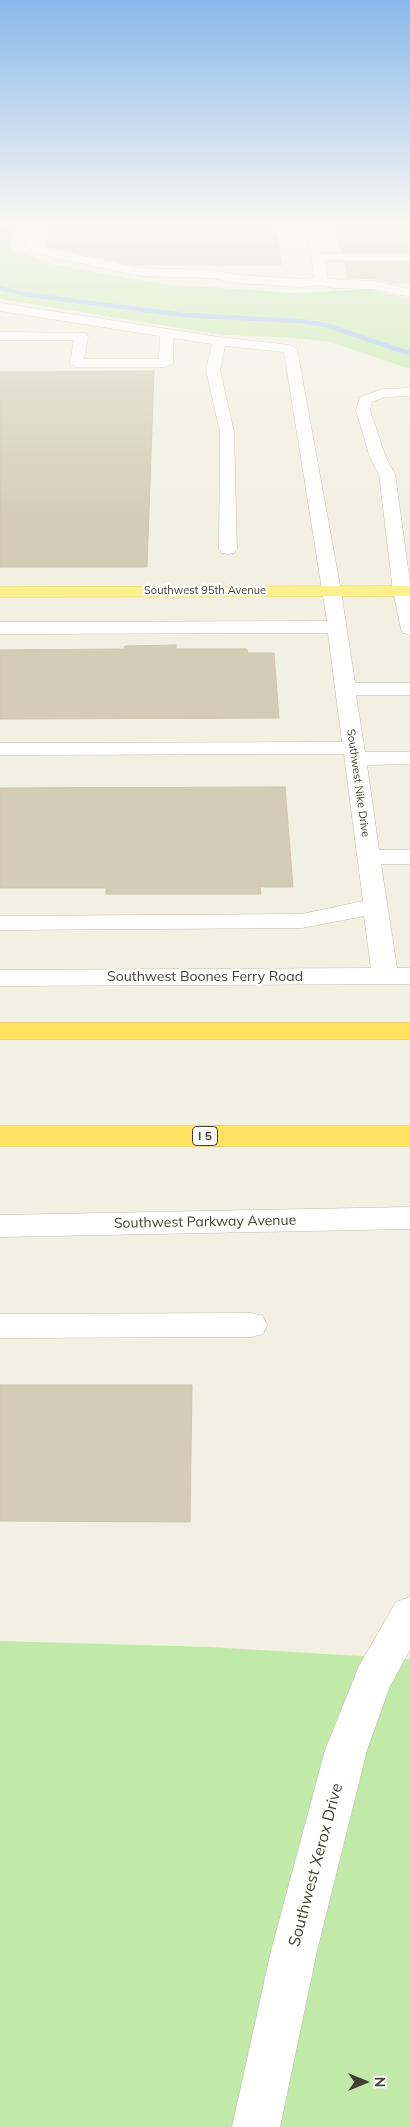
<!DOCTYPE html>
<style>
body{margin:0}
#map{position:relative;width:410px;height:2127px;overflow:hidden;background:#f2f0e2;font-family:Mulish,sans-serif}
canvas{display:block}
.north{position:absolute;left:340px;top:2057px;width:50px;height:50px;-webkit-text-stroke:4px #fff;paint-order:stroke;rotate:90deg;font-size:14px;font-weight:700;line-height:20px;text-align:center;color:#433f32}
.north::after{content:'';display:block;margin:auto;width:18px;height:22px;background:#433f32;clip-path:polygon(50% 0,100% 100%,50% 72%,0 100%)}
</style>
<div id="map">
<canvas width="410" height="2127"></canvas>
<div class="north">N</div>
</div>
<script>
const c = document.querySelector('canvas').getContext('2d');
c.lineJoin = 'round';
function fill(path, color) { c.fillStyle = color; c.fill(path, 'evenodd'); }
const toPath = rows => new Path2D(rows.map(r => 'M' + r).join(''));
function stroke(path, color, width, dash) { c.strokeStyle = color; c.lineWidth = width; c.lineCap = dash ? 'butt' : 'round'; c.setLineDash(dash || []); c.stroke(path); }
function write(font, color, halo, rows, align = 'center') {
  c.font = font + ' Mulish,sans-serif'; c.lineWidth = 5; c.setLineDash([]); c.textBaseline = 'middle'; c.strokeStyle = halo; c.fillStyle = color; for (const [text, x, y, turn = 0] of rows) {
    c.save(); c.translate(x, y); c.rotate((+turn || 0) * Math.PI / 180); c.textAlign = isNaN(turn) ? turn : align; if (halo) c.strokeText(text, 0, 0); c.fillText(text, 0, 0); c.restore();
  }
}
fill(toPath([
 [0,221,16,221,10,249,56,265,162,284,296,293,366,289,410,299,410,369,330,342,296,338,224,335,0,299],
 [0,1641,209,1647,410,1659,410,2127,0,2127]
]), '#c1e9a8');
stroke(toPath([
 [0,288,23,294,183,315,299,321,326,325,405,352,410,352]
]), '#9ac1f3', 4.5);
const building = toPath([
 [333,221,410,221,410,252,342,252,333,221],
 [51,226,277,226,281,265,134,265,45,246,51,226],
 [344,262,410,262,410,283,392,283,380,279,348,278,344,262],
 [154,371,147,567,0,567,0,372,154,371],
 [176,645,176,649,247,649,248,653,274,653,279,718,0,719,0,650,124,649,125,646,176,645],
 [285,787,293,887,260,887,261,894,106,894,106,888,0,888,0,788,285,787],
 [0,1385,192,1385,190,1522,0,1521,0,1385]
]);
fill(building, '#d3cdb7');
stroke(building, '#cfc6aa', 1);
const minor = toPath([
 [38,221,48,221,38,245,43,248,140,268,211,270,239,275,300,279,315,278,305,221,315,221,322,254,410,254,410,260,324,260,328,279,374,281,410,289,410,297,374,289,333,288,322,285,300,287,239,283,211,278,140,276,35,253,26,246,38,221],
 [0,303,219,337,290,345,297,349,341,591,355,683,410,683,410,695,356,695,365,752,410,752,410,764,367,765,379,850,410,850,410,864,381,864,397,968,410,968,410,984,0,986,0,970,371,968,364,916,302,928,0,930,0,916,302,914,363,901,344,754,0,755,0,743,342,742,328,633,0,634,0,622,327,621,284,352,225,346,220,370,234,432,237,549,234,553,228,554,222,553,219,549,220,432,206,370,212,344,173,338,173,363,166,367,77,367,70,363,74,340,0,340,0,332,86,333,88,336,84,359,159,359,160,336,0,311,0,303],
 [410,388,410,396,385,397,372,402,370,410,386,458,395,474,410,583,410,635,403,633,401,629,393,591,379,474,370,458,356,410,360,397,383,389,410,388],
 [410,1207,410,1229,0,1237,0,1215,410,1207],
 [251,1313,263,1316,267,1325,263,1334,251,1337,0,1338,0,1314,251,1313],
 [410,1597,410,1650,390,1686,367,1750,317,1951,280,2127,232,2127,271,1951,325,1750,359,1666,396,1602,410,1597]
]);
const major = toPath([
 [410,586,410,596,0,597,0,587,410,586]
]);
const highway = toPath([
 [0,1023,410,1023,410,1039,0,1039,0,1023],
 [0,1126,410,1126,410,1146,0,1146,0,1126]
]);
stroke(minor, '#c0bca7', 1);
stroke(major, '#e8d459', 1);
stroke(highway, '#e4bc2a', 1);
fill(minor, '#fff');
fill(major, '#fff08e');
fill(highway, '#ffe360');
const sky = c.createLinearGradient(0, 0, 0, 519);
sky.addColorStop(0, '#89b9ec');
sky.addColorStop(0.43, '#f9f8f2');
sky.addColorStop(1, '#f9f8f200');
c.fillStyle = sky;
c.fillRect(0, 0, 410, 519);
write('11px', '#433f32', '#fff', [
 ["Southwest 95th Avenue",205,591],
 ["Southwest Nike Drive",358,783,82]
]);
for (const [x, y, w] of [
 [205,1136,25]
]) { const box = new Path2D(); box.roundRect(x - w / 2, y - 9.5, w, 19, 4); c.fillStyle = '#fff'; c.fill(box); stroke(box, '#433f32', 1); }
write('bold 12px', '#433f32', null, [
 ["I 5",205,1136]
]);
write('14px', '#433f32', '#fff', [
 ["Southwest Boones Ferry Road",205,977],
 ["Southwest Parkway Avenue",205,1222,-1]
]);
write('16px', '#433f32', '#fff', [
 ["Southwest Xerox Drive",316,1865,-75]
]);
</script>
